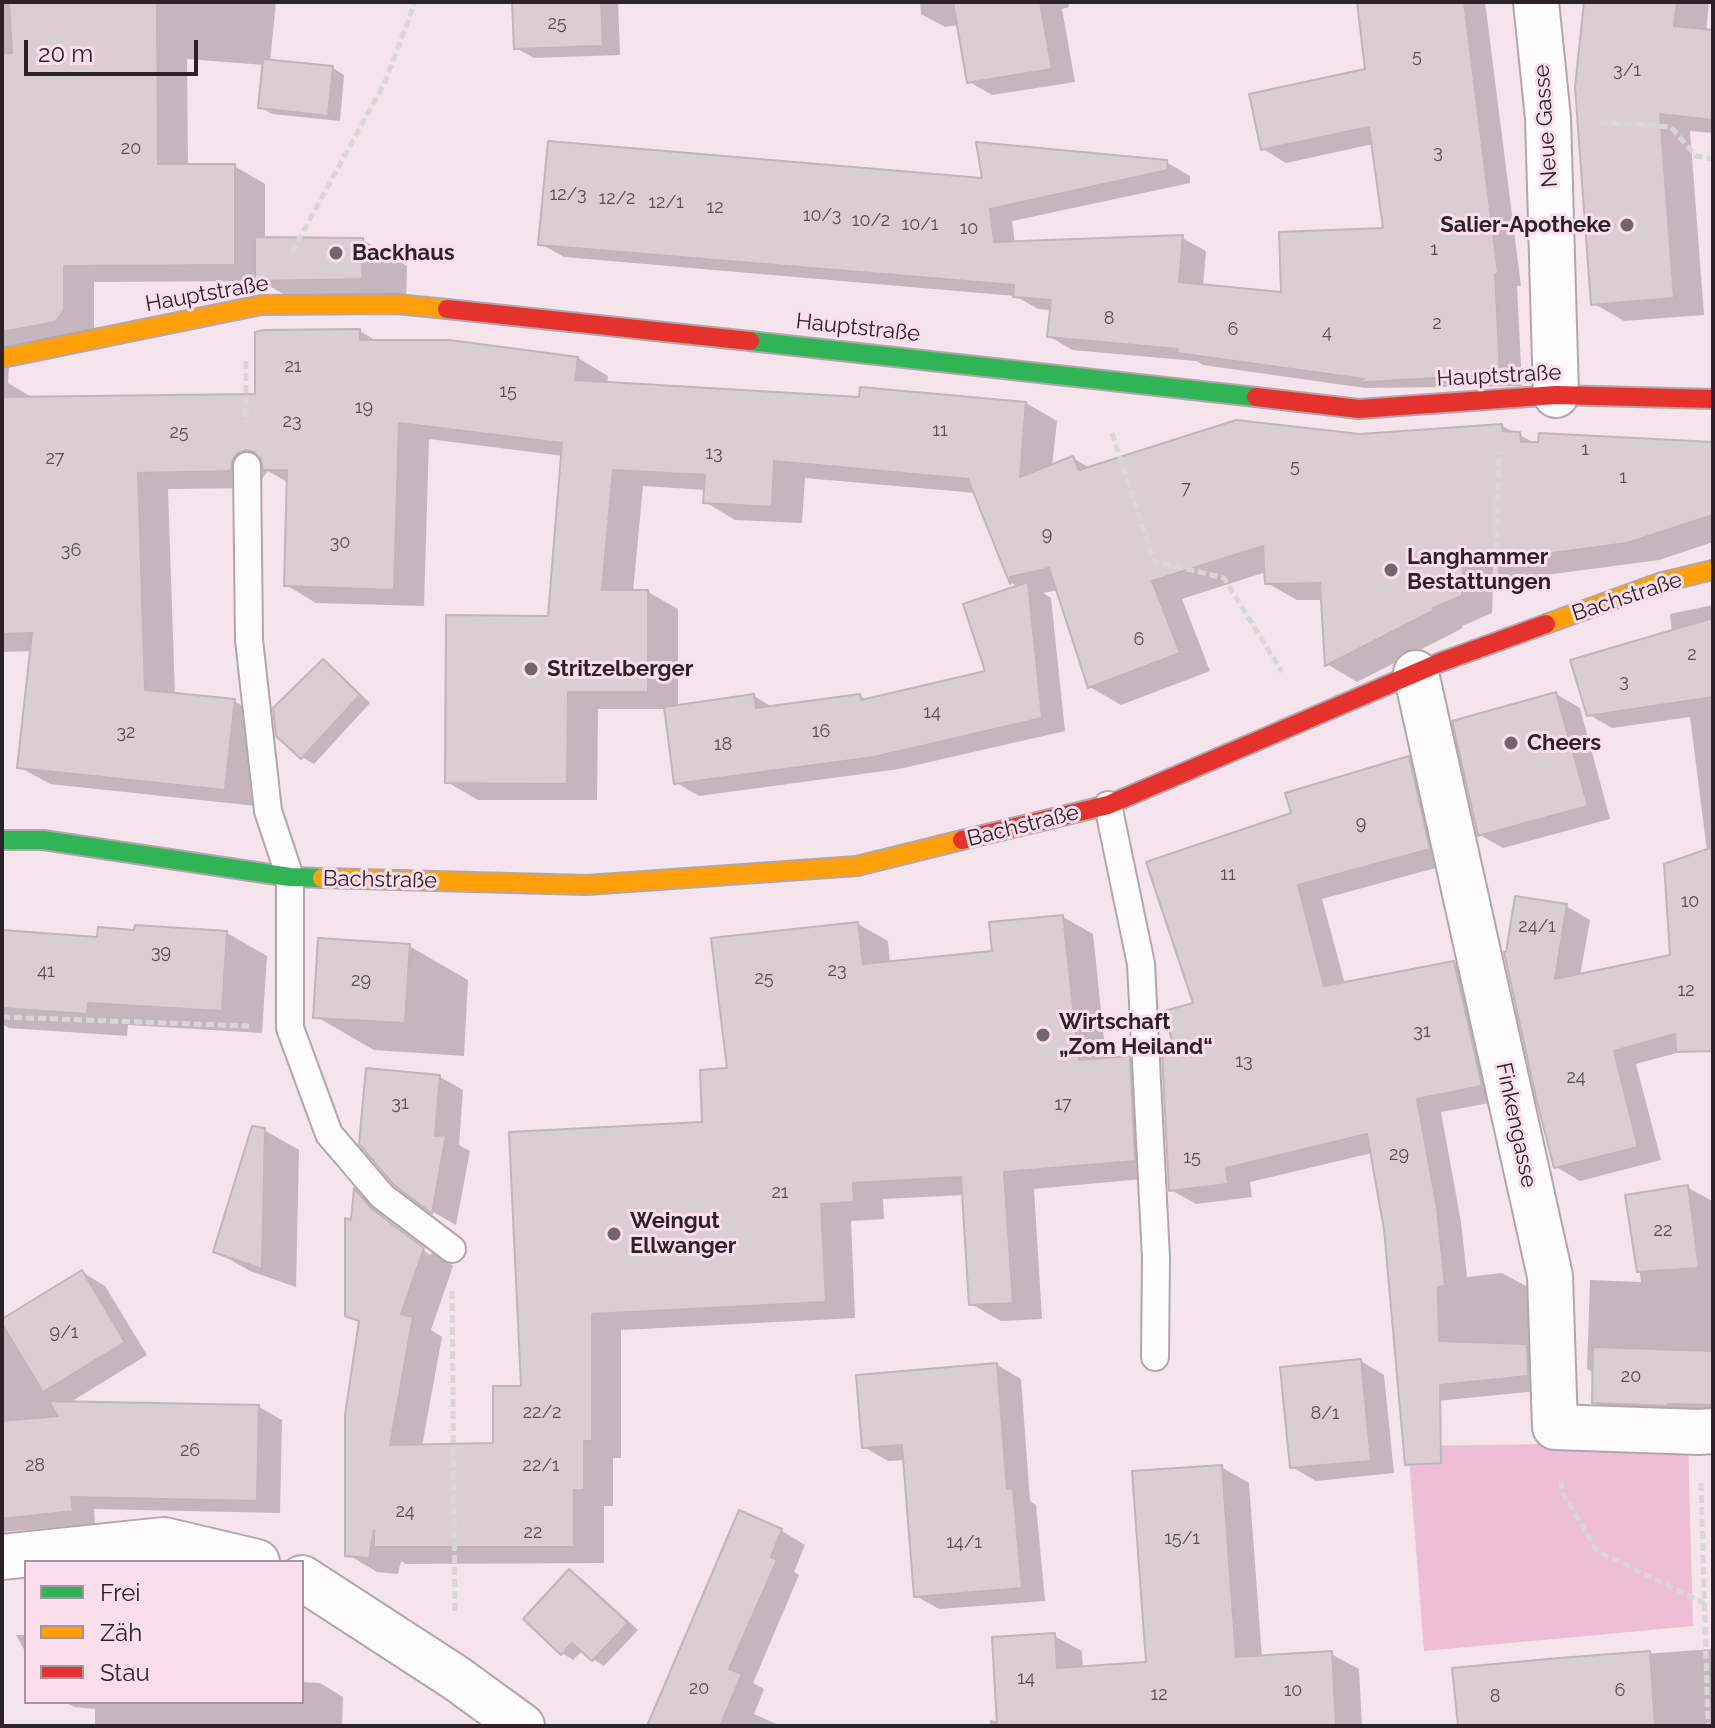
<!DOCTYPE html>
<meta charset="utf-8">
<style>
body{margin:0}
#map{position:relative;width:1715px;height:1728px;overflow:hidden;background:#f5e4ec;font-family:Raleway,sans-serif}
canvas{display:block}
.frame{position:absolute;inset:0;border:4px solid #2c2227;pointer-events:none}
.legend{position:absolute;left:24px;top:1560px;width:280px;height:144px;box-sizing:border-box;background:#fbdeec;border:2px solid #a8939d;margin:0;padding:10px 14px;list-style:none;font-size:24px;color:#2c2227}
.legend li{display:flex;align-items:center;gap:16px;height:40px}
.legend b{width:40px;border:2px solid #a8939d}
.scale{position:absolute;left:24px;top:40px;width:174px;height:36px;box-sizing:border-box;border:4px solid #2c2227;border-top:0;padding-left:10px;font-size:24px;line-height:28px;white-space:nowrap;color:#2c2227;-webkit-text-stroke:6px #fbdeec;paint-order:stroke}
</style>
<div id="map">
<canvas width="1715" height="1728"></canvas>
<div class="frame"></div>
<ul class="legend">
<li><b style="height:10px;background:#30b455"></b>Frei</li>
<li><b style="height:10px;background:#ff9f0a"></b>Zäh</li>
<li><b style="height:10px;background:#e5322d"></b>Stau</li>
</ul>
<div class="scale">20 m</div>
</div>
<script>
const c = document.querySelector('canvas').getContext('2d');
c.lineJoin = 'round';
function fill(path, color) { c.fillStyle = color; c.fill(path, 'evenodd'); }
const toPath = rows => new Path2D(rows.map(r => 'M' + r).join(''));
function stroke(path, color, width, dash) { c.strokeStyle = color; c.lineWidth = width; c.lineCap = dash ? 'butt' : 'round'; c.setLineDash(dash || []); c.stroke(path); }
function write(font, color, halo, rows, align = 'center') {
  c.font = font + ' Raleway,sans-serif'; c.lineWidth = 6; c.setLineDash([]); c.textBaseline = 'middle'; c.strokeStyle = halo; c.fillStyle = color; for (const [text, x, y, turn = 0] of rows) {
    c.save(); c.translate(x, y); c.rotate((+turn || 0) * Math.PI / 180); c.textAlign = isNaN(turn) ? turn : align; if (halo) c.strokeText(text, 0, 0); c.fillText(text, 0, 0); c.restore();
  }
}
fill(toPath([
 [1688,1442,1693,1626,1424,1651,1408,1446]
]), '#edbed6');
fill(toPath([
 [2,2,276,2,270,62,333,68,344,75,340,121,272,114,260,107,265,65,187,59,188,166,234,166,265,184,265,239,363,240,407,266,406,304,302,305,261,281,94,282,94,328,9,367,8,383,35,399,257,396,360,331,378,342,578,358,608,376,607,384,861,399,1026,403,1057,421,1052,466,1073,458,1091,469,1360,436,1502,426,1537,444,1713,444,1713,542,1659,560,1493,582,1492,613,1462,626,1463,628,1357,682,1327,664,1323,600,1297,600,1267,583,1266,572,1182,599,1210,671,1121,705,1090,687,1058,590,1043,593,1051,598,1065,731,899,769,699,796,675,782,666,709,598,709,597,800,478,800,447,782,550,618,563,456,429,439,424,606,316,603,286,585,289,483,268,471,263,477,261,488,168,489,175,695,234,701,265,719,256,806,50,784,19,767,32,651,2,652],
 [805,478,976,493,1011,583,1019,587,988,672,867,700,860,696,774,708,754,696,678,707,678,609,648,592,633,592,643,486,706,490,705,502,735,520,802,523],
 [515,2,618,2,620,55,534,58,516,48],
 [920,2,1068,2,1069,7,1062,9,1075,82,992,95,968,81,959,25,945,27,921,14],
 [1359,2,1485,2,1521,286,1517,286,1522,386,1365,388,1203,365,1196,361,1072,350,1049,336,1052,310,1038,309,1015,296,564,257,541,244,985,180,1166,162,1190,176,1190,183,1012,221,1015,244,1182,238,1206,251,1203,286,1284,294,1385,230,1373,144,1286,163,1263,149,1367,71],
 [1586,2,1709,2,1706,32,1713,32,1713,133,1690,131,1704,315,1624,321,1593,303],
 [1713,605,1713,1043,1636,1064,1661,1160,1580,1181,1556,1167,1506,954,1566,906,1590,920,1580,976,1672,957,1707,851,1690,717,1612,728,1588,714,1672,632,1670,614],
 [323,662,334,668,370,703,314,764,302,757],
 [1556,694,1580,708,1610,819,1503,848,1480,835],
 [1409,758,1434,773,1454,863,1322,899,1345,984,1454,964,1479,978,1506,1100,1441,1112,1461,1222,1467,1277,1502,1273,1528,1287,1538,1391,1426,1402,1386,1229,1372,1153,1250,1182,1252,1197,1196,1204,1171,1190,1177,1054,1196,1005,1293,814],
 [1063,917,1093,934,1106,1059,1129,1058,1159,1075,1164,1177,1034,1189,1042,1319,1001,1321,971,1304,964,1195,883,1199,884,1219,851,1221,855,1318,621,1330,621,1458,613,1458,613,1506,604,1506,604,1563,406,1564,401,1561,398,1574,377,1572,347,1554,361,1323,347,1315,356,1192,384,1208,383,1219,430,1255,433,1252,399,1227,403,1229,453,1266,431,1330,442,1337,422,1446,495,1445,523,1388,704,1124,729,1070,858,924,888,941,890,964,994,953],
 [2,932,99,939,227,933,267,956,262,1033,128,1025,127,1036,9,1028,2,1024],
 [409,946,468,980,464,1056,374,1050,315,1016],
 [440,1077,463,1090,459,1145,470,1151,456,1225,433,1212,394,1183],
 [264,1130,299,1150,296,1287,250,1271,215,1251],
 [1687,1187,1712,1201,1713,1209,1713,1420,1618,1416,1594,1402,1595,1373,1587,1369,1590,1280,1641,1282,1628,1196],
 [82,1272,105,1286,147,1355,69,1403,259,1407,282,1420,280,1513,94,1509,95,1524,2,1532,2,1321],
 [1361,1361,1384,1375,1394,1473,1316,1481,1292,1467],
 [997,1365,1021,1379,1030,1501,1036,1505,1045,1601,939,1609,916,1596,905,1460,888,1461,864,1447],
 [1221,1467,1249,1483,1262,1658,1331,1654,1359,1669,1362,1726,990,1726,990,1720,999,1722,1054,1636,1082,1651,1083,1668,1148,1664],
 [740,1513,782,1531,805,1545,794,1572,799,1575,753,1683,764,1689,754,1714,781,1726,649,1726],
 [570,1571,581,1578,638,1630,604,1666,593,1659,583,1650,573,1660,562,1653],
 [16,1635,26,1635,26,1653],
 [1713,1649,1713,1726,1460,1726,1559,1660],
 [302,1682,320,1683,343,1697,342,1726,95,1726,95,1709,74,1707,65,1702,302,1702]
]), '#0003');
const building = toPath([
 [9,2,157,2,158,164,235,164,235,265,64,266,64,310,55,322,2,332,2,53,12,53,9,2],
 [512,2,601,2,603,46,514,49,512,2],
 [953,2,1040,2,1052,69,967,83,953,2],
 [1357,2,1464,2,1498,274,1495,274,1500,374,1352,383,1364,379,1177,353,1178,349,1047,337,1051,300,1013,297,1014,285,538,245,548,141,982,178,976,142,1167,160,1168,170,990,209,994,242,1183,235,1179,282,1281,292,1279,232,1383,228,1369,127,1261,150,1249,94,1365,69,1357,2],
 [1584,2,1677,2,1674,26,1713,30,1713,120,1660,114,1674,298,1591,305,1575,87,1584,2],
 [263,59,333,66,328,116,258,108,263,59],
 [255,237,363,238,362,279,255,281,255,237],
 [360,329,360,340,449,340,578,357,575,380,859,397,860,387,1026,402,1020,477,1073,456,1079,470,1236,420,1360,434,1502,424,1503,431,1520,432,1521,442,1538,442,1539,433,1713,442,1713,515,1627,543,1463,565,1462,596,1433,608,1433,611,1325,666,1320,583,1265,584,1263,546,1152,581,1180,653,1088,688,1049,568,1010,577,1010,584,968,479,774,461,772,507,703,503,705,475,613,470,602,590,648,590,648,692,568,692,567,784,445,783,446,615,548,616,562,443,399,423,394,590,284,586,287,470,263,470,261,459,254,452,246,450,238,453,233,459,231,471,138,473,145,690,235,699,225,790,17,768,32,633,2,634,2,397,255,394,255,332,264,330,360,329],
 [1028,582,1042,718,874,757,674,784,664,707,754,694,756,708,860,694,861,700,985,671,963,604,1028,582],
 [1713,618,1713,697,1587,716,1570,660,1713,618],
 [323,659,360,695,301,759,276,736,273,708,323,659],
 [1556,692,1588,806,1478,836,1452,721,1556,692],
 [1409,756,1430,849,1298,885,1324,986,1454,961,1482,1086,1417,1099,1437,1208,1445,1286,1438,1287,1439,1341,1527,1344,1528,1376,1440,1385,1441,1463,1405,1465,1384,1229,1367,1134,1226,1168,1228,1184,1169,1191,1162,1053,1175,1052,1164,1011,1193,1003,1146,862,1291,813,1285,793,1409,756],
 [1713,847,1713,1051,1676,1052,1675,1034,1614,1051,1638,1147,1554,1168,1536,1098,1504,952,1506,952,1515,896,1567,904,1555,979,1670,955,1664,864,1713,847],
 [1063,915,1079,1060,1130,1056,1135,1161,1004,1172,1013,1303,969,1305,961,1177,853,1183,854,1202,821,1204,826,1302,592,1314,592,1441,584,1441,584,1490,574,1490,574,1547,374,1547,374,1530,369,1558,345,1556,345,1415,359,1321,345,1316,345,1218,351,1220,354,1188,372,1209,424,1248,401,1314,413,1317,390,1445,493,1443,493,1386,521,1386,509,1132,702,1122,700,1070,727,1068,711,938,858,922,863,964,992,951,989,922,1063,915],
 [135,925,227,931,222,1011,88,1003,87,1014,2,1008,2,930,97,937,98,927,134,930,135,925],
 [318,938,410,944,405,1023,313,1018,318,938],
 [366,1068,440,1075,435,1136,446,1135,432,1214,393,1184,359,1144,366,1068],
 [252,1126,265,1128,262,1269,213,1252,252,1126],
 [1688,1185,1699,1268,1637,1272,1625,1195,1688,1185],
 [82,1270,125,1342,43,1392,2,1324,2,1319,82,1270],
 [1593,1347,1713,1351,1713,1405,1668,1404,1668,1406,1592,1403,1593,1347],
 [1361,1359,1371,1461,1290,1468,1280,1367,1361,1359],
 [997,1363,1007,1489,1013,1489,1022,1588,914,1597,902,1445,862,1448,856,1375,997,1363],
 [49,1401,259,1405,257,1501,71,1497,73,1511,2,1519,2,1421,58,1416,49,1401],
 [1222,1465,1236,1657,1332,1651,1336,1726,997,1726,992,1637,1055,1633,1057,1668,1146,1662,1132,1471,1222,1465],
 [739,1510,782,1529,771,1557,777,1560,729,1669,742,1674,720,1726,647,1726,739,1510],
 [569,1569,628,1623,592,1661,572,1643,561,1655,523,1619,569,1569],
 [1650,1651,1655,1726,1458,1726,1452,1668,1559,1658,1650,1651]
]);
fill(building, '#daced3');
stroke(building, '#c1b4ba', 2);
const lane = toPath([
 [247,466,249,640,268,811,290,877,290,1028,329,1134,382,1196,452,1249],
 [1108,805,1141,964,1156,1258,1155,1357]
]);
const street = toPath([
 [1536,2,1548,118,1556,395],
 [1416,673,1550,1276,1555,1427,1699,1432,1713,1431],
 [2,1557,164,1540,257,1562],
 [302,1578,456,1678,522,1726]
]);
const fast = toPath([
 [750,341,1256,397],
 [2,840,43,840,290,877,322,878]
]);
const slow = toPath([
 [2,358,261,305,396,304,447,309],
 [1546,624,1659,583,1713,570],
 [322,878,587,885,857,866,962,840]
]);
const jam = toPath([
 [447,309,750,341],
 [1256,397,1359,409,1556,395,1713,399],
 [962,840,1108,805,1441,662,1546,624]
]);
stroke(lane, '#b2a6ac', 30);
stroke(street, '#b2a6ac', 48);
stroke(fast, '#b2a6ac', 22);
stroke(slow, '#b2a6ac', 22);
stroke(jam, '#b2a6ac', 22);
stroke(toPath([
 [1600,122,1671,127,1696,156,1713,159],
 [292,252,385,82,415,2],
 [246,361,246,423],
 [1112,433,1154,561,1224,578,1282,672],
 [1495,586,1499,452],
 [2,1017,249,1026],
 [452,1291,455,1613],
 [1561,1481,1562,1492,1597,1551,1704,1603],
 [1701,1483,1708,1726]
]), '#dad6d8', 5, [8, 4]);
stroke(lane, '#fefbfc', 26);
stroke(street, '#fefbfc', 44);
stroke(fast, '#30b455', 18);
stroke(slow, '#ff9f0a', 18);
stroke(jam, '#e5322d', 18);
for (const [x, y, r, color] of [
 [1627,225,8,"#72666c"],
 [336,253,8,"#72666c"],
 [1391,570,8,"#72666c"],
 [531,669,8,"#72666c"],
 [1511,743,8,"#72666c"],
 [1043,1035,8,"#72666c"],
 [614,1234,8,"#72666c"]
]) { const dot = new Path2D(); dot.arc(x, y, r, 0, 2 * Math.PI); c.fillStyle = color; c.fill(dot); stroke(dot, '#fbdeec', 3); }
write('18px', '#584e53', null, [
 ["25",557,24],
 ["5",1417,57],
 ["3/1",1627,71],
 ["20",131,149],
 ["3",1438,153],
 ["12/3",568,195],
 ["12/2",617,199],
 ["12/1",666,203],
 ["12",715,208],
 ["10/3",822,216],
 ["10/2",871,221],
 ["10/1",920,225],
 ["10",969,229],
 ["1",1434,250],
 ["8",1109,319],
 ["2",1437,324],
 ["6",1233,330],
 ["4",1327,333],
 ["21",293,367],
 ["15",508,392],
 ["19",364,408],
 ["23",292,422],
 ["11",940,431],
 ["25",179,433],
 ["1",1585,450],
 ["13",714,454],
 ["27",55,459],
 ["5",1295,467],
 ["1",1623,478],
 ["7",1186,489],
 ["9",1047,535],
 ["30",340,543],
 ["36",71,551],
 ["6",1139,640],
 ["2",1692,655],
 ["3",1624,682],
 ["14",932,713],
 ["16",821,732],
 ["32",126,733],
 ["18",723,745],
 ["9",1361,824],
 ["11",1228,875],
 ["10",1690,902],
 ["24/1",1537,927],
 ["39",161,953],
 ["23",837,971],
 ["41",46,972],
 ["25",764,979],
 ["29",361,981],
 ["12",1686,991],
 ["31",1422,1032],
 ["13",1244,1062],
 ["24",1576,1078],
 ["31",400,1104],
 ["17",1063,1105],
 ["29",1399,1155],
 ["15",1192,1158],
 ["21",780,1193],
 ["22",1663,1231],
 ["9/1",64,1333],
 ["20",1631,1377],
 ["22/2",542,1413],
 ["8/1",1325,1414],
 ["26",190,1451],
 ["28",35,1466],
 ["22/1",541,1466],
 ["24",405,1512],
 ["22",533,1533],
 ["15/1",1182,1539],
 ["14/1",964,1543],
 ["14",1026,1679],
 ["20",699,1689],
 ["10",1293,1691],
 ["6",1620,1691],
 ["12",1159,1695],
 ["8",1495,1697]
]);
write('22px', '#2c2227', '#fbdeec', [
 ["Neue Gasse",1546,126,-94],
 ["Hauptstraße",207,294,-10],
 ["Hauptstraße",858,328,6],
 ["Hauptstraße",1499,376,-3],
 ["Bachstraße",1627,597,-18],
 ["Bachstraße",1023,826,-14],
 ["Bachstraße",380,880,1],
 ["Finkengasse",1516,1125,78]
]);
write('bold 22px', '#2c2227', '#fbdeec', [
 ["Salier-Apotheke",1611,225,"right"],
 ["Backhaus",352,253],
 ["Langhammer",1407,557],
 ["Bestattungen",1407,582],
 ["Stritzelberger",547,669],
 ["Cheers",1527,743],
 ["Wirtschaft",1059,1022],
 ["„Zom Heiland“",1059,1047],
 ["Weingut",630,1221],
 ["Ellwanger",630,1246]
], 'left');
</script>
